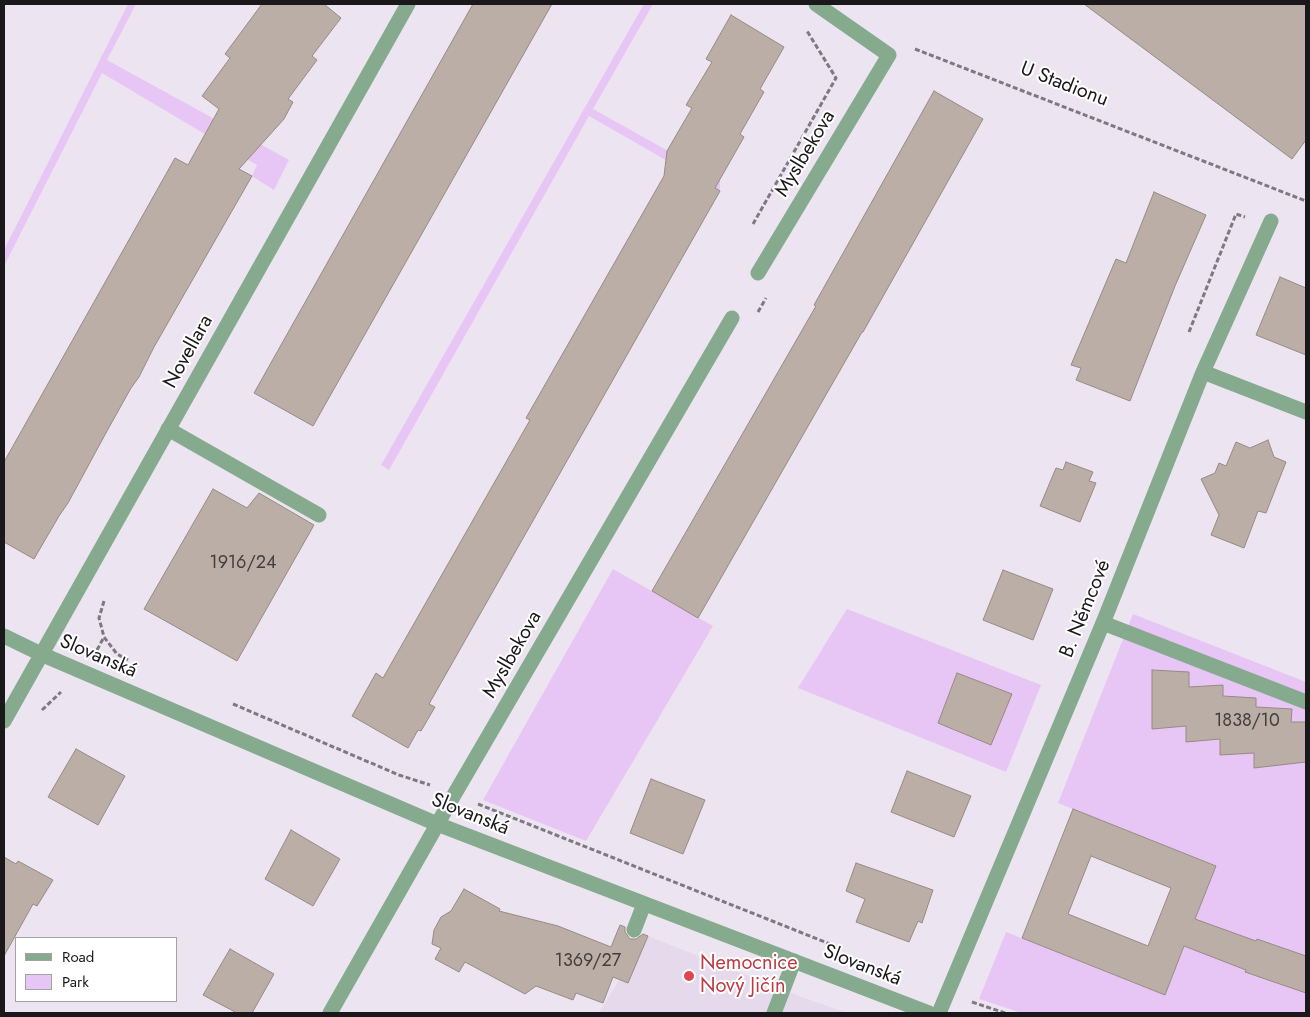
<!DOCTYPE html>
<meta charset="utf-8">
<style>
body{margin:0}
#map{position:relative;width:1310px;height:1017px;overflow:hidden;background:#ece4f0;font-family:Jost,sans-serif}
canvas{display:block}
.frame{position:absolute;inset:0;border:5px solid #1b181c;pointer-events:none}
.legend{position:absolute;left:15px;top:937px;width:162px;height:65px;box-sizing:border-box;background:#fff;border:1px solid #a4a3a4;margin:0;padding:6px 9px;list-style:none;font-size:15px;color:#1b181c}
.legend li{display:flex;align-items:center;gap:10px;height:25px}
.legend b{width:25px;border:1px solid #a4a3a4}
</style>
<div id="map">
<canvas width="1310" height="1017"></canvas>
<div class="frame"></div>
<ul class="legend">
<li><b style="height:6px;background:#85aa8e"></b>Road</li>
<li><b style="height:14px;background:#e7c6f6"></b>Park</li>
</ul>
</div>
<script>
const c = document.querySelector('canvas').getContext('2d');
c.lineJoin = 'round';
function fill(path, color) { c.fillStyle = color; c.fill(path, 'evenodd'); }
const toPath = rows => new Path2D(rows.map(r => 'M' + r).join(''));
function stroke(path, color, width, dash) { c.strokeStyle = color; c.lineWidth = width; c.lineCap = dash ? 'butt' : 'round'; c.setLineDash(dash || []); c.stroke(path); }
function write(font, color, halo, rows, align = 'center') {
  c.font = font + ' Jost,sans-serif'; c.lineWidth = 4; c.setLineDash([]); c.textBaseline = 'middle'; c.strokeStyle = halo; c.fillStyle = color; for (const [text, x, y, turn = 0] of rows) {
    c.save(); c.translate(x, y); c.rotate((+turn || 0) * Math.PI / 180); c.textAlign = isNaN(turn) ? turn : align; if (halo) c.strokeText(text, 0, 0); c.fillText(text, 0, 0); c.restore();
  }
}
fill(toPath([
 [648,936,799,996,847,1013,599,1013,619,980,627,983]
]), '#e6d9ec');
fill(toPath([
 [128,4,136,4,107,60,289,160,274,190,252,176,257,165,102,73,4,266,4,250],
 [644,4,653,4,593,109,720,180,720,191,589,116,389,470,381,465],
 [613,569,713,626,586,841,483,800],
 [847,609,1041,685,1006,772,798,688],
 [1133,614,1306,682,1306,1013,1022,1013,979,999,1006,932,1165,995,1216,866,1058,803]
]), '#e7c6f6');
const building = toPath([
 [262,4,324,4,341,18,312,56,317,60,288,99,293,102,284,119,239,169,252,176,154,347,139,377,131,388,107,431,68,503,59,516,34,559,4,542,4,462,175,158,188,165,219,109,202,96,230,58,225,54,262,4],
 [473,4,552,4,313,426,254,393,473,4],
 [1084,4,1306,4,1306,140,1292,159,1084,4],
 [731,15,784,47,760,89,764,92,740,134,744,137,715,188,720,191,429,704,435,707,421,731,418,730,408,748,352,716,376,673,383,678,530,420,526,418,664,176,667,151,692,108,686,105,712,62,706,59,731,15],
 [934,91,983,119,863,332,862,332,698,618,652,591,816,306,814,305,934,91],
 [1154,192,1206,215,1175,286,1130,401,1076,380,1081,368,1071,365,1116,259,1126,263,1154,192],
 [1280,277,1306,288,1306,355,1256,335,1280,277],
 [1268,440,1274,457,1286,462,1266,513,1258,511,1244,548,1211,535,1219,515,1201,479,1215,473,1219,463,1226,466,1236,442,1250,448,1268,440],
 [1066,462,1093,472,1089,481,1096,483,1080,522,1040,506,1056,468,1063,470,1066,462],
 [213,489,247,508,259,493,314,525,237,661,144,609,213,489],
 [1003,570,1053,589,1033,640,983,620,1003,570],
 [1152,670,1189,672,1189,687,1223,685,1223,696,1256,698,1256,707,1292,709,1291,722,1306,722,1306,762,1254,768,1254,753,1220,755,1220,739,1186,742,1186,726,1152,729,1152,670],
 [957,673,1012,694,991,745,938,723,957,673],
 [76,749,125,776,98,825,48,797,76,749],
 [907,771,971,796,954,837,891,812,907,771],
 [651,779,705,800,683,854,630,833,651,779],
 [1073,809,1216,866,1195,919,1256,941,1257,939,1306,956,1306,993,1245,972,1246,970,1184,946,1165,995,1022,938,1073,809],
 [1091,856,1171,888,1148,946,1068,914,1091,856],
 [291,830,340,859,313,906,265,879,291,830],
 [4,857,16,864,18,861,53,880,37,906,33,904,4,956,4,857],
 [856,863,933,890,922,923,918,921,909,942,856,922,865,899,846,891,856,863],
 [464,889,500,909,499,911,558,926,611,947,620,925,625,927,625,932,630,939,636,939,643,934,648,936,628,983,613,977,603,1003,576,993,573,1000,536,986,525,994,465,962,459,972,435,959,441,948,432,944,434,930,441,917,451,911,464,889],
 [230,949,274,974,252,1013,237,1013,203,995,230,949]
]);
fill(building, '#bbaea6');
stroke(building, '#978a83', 1);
stroke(toPath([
 [915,49,1306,201],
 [753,224,836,78,807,31],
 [758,312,766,298],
 [1189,332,1236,214,1245,217],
 [104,601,99,618,104,637,117,654,128,660],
 [97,650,104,637],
 [233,704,399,775,430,785],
 [42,710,61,692],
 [478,804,830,944],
 [972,1002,1005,1013]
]), '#7e7880', 3, [5, 2.5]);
stroke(toPath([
 [168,429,319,515],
 [1103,623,1306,702],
 [634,930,644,904],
 [774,1013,794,961]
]), '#85aa8e', 15);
stroke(toPath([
 [758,273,889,55,816,4],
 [1203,372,1306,412],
 [4,636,41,654,437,824,929,1013],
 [4,721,408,4],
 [330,1013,454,795,732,318],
 [939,1013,1103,623,1203,372,1271,221]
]), '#85aa8e', 15);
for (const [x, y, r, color] of [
 [689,976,6,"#e0444e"]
]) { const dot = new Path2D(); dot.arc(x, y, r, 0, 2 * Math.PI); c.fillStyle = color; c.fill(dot); stroke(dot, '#fff', 2); }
write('18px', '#433e3e', null, [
 ["1916/24",243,564],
 ["1838/10",1247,722],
 ["1369/27",588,962]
]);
write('20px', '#1b181c', '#fff', [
 ["U Stadionu",1064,85,21],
 ["Myslbekova",806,154,-59],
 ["Novellara",189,352,-61],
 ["B. Němcové",1086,609,-68],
 ["Myslbekova",513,655,-60],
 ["Slovanská",98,657,23],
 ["Slovanská",470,815,22],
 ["Slovanská",862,966,21]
]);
write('20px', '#be3a42', '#fff', [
 ["Nemocnice",700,964],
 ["Nový Jičín",700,987]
], 'left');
</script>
